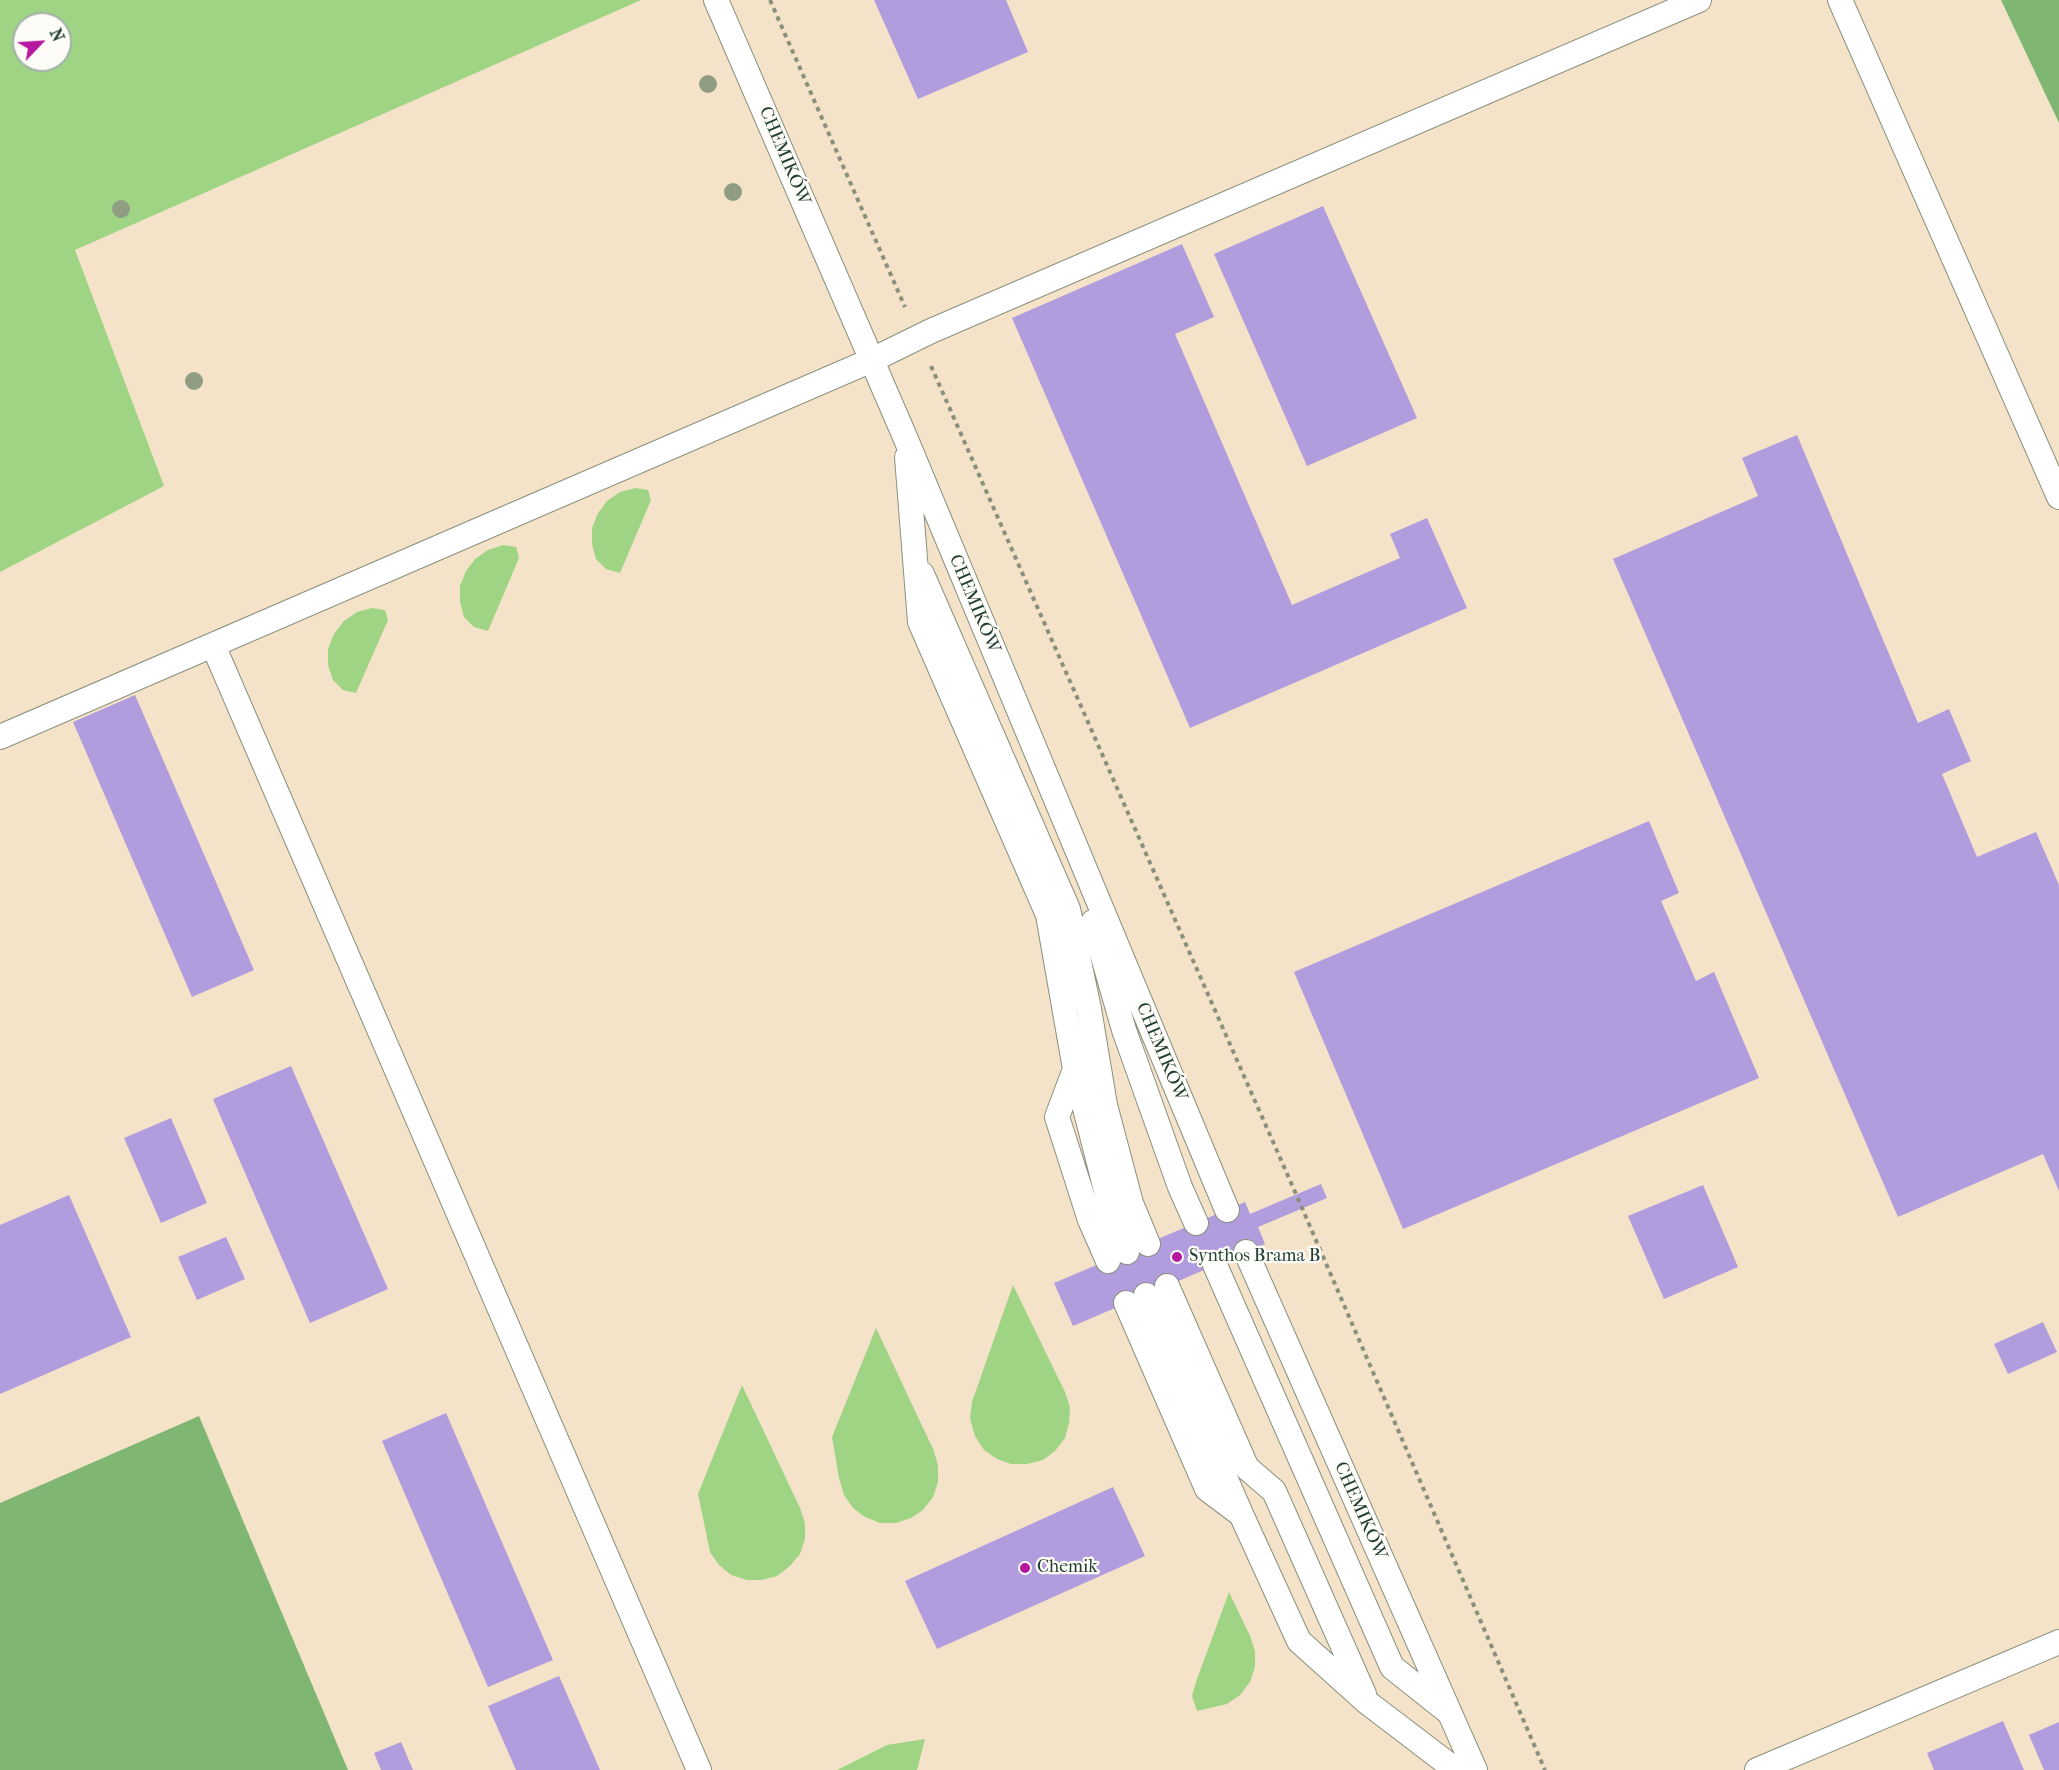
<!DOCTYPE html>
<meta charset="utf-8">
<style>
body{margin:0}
#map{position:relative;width:2059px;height:1770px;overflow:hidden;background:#f4e3c9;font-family:"IM FELL French Canon",serif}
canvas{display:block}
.north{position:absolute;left:12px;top:12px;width:60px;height:60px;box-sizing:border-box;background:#fdfcf7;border:2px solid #a4b0a9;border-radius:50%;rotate:65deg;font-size:16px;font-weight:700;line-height:24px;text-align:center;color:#1f3d34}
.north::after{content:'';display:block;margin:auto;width:21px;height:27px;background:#b5179e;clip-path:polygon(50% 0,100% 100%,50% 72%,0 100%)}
</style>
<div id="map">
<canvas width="2059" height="1770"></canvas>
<div class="north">N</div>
</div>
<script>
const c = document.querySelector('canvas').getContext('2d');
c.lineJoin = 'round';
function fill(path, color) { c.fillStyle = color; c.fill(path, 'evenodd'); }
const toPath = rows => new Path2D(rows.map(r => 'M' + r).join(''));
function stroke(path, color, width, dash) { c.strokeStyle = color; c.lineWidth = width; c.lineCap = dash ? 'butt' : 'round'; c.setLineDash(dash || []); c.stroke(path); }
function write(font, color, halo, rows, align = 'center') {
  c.font = font + ' "IM FELL French Canon",serif'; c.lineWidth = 4.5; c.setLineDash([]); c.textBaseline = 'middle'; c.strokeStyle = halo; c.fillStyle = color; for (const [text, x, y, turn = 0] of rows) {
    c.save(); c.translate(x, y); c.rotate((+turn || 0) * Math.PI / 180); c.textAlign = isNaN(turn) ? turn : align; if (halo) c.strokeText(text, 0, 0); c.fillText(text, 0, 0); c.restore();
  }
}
fill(toPath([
 [0,0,641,0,75,250,164,486,0,572],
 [24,24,60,24,60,60,24,60],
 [635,488,648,490,651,500,620,573,606,569,596,559,592,544,592,528,598,513,607,501,620,492],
 [503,545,516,547,519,558,488,631,474,627,464,617,460,602,460,586,466,571,475,559,488,550],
 [372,608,385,610,388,620,356,693,343,690,333,680,328,665,328,649,334,634,344,621,357,612],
 [1013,1285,1065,1392,1070,1407,1069,1423,1065,1438,1055,1451,1043,1460,1027,1464,1011,1464,997,1459,984,1450,975,1436,970,1419,972,1402],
 [876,1328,934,1451,938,1466,938,1482,933,1497,923,1510,911,1518,896,1523,880,1523,865,1517,853,1508,844,1495,839,1478,832,1437],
 [742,1385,800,1508,805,1523,805,1539,800,1554,790,1566,777,1576,762,1580,747,1580,731,1575,719,1565,710,1552,698,1494],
 [1229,1592,1250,1636,1255,1651,1255,1667,1250,1682,1240,1695,1227,1704,1197,1711,1192,1696,1196,1682],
 [925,1739,917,1770,837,1770,887,1745]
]), '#9fd484');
fill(toPath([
 [2001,0,2059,0,2059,123],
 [199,1416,348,1770,0,1770,0,1503]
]), '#7fb672');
fill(toPath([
 [874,0,1006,0,1028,52,918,99],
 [1323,206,1417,418,1307,466,1214,254],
 [1182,244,1214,317,1175,334,1292,605,1400,558,1390,534,1427,518,1467,608,1190,728,1012,318],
 [1797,435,1918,723,1949,709,1971,761,1942,774,1977,857,2036,832,2059,885,2059,1191,2043,1154,1898,1217,1613,559,1758,496,1742,458],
 [135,695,254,970,192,997,73,722],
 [1649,821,1679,893,1661,901,1696,981,1714,972,1759,1078,1403,1229,1294,972],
 [291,1066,388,1289,310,1323,213,1099],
 [171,1118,207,1203,161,1223,124,1138],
 [1321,1184,1327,1198,1258,1227,1265,1244,1073,1326,1054,1283,1245,1202,1250,1214],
 [1703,1185,1738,1267,1664,1299,1628,1216],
 [69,1195,131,1337,0,1394,0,1225],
 [226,1237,245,1279,197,1300,178,1257],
 [2043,1322,2057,1352,2008,1374,1994,1344],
 [446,1413,553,1660,488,1687,382,1441],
 [1113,1487,1145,1556,937,1649,905,1581],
 [559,1676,600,1770,516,1770,488,1706],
 [2003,1721,2024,1770,1934,1770,1927,1753],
 [2059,1722,2059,1770,2044,1770,2029,1735],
 [401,1742,413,1770,381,1770,374,1753]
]), '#b19ddd');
const service = toPath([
 [716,0,905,437,1227,1210],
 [1840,0,2059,497],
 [907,457,920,622,1048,915,1075,1069,1057,1117,1090,1220,1108,1261],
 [922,574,1068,909,1089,1009,1105,1105,1131,1203,1148,1244],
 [213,645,699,1770],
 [0,737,872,360,931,331,1699,0],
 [1093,922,1124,1030,1180,1187,1196,1223],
 [1075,1069,1112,1214,1127,1252],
 [1246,1252,1475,1770],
 [1215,1265,1392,1667,1446,1710],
 [1167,1286,1247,1468,1274,1491,1364,1694],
 [1146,1295,1241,1514,1299,1641,1368,1703,1456,1770],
 [1126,1303,1207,1489,1239,1513],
 [1757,1770,2059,1642]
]);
stroke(service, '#8a907e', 26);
stroke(toPath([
 [770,0,905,307],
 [931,366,1296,1194,1545,1770]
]), '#8a907e', 4, [4.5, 4.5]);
stroke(service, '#fff', 24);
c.fillStyle = '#909d82';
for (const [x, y] of [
 [708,84],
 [733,192],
 [121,209],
 [194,381]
]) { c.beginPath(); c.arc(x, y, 9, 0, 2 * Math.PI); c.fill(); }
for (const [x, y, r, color] of [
 [1177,1257,6,"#b5179e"],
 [1025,1568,6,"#b5179e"]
]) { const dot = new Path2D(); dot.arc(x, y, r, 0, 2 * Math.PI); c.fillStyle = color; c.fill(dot); stroke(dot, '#fdfcf7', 2); }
write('18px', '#1f3d34', '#fdfcf7', [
 ["CHEMIKÓW",784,156,67],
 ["CHEMIKÓW",974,604,67],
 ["CHEMIKÓW",1161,1052,67],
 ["CHEMIKÓW",1360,1511,66]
]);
write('18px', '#1f3d34', '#fdfcf7', [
 ["Synthos Brama B",1189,1257],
 ["Chemik",1037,1568]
], 'left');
</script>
